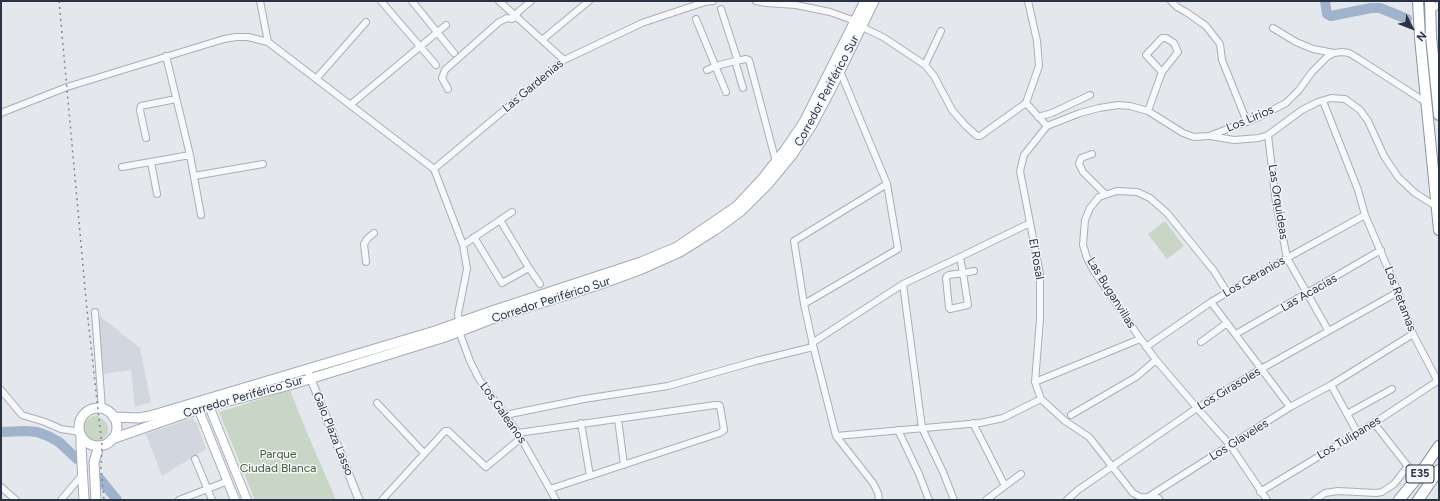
<!DOCTYPE html>
<meta charset="utf-8">
<style>
body{margin:0}
#map{position:relative;width:1440px;height:501px;overflow:hidden;background:#e4e7ec;font-family:Figtree,sans-serif}
canvas{display:block}
.frame{position:absolute;inset:0;border:2px solid #2b3445;pointer-events:none}
.north{position:absolute;left:1392px;top:8px;width:40px;height:40px;-webkit-text-stroke:3px #f4f6f9;paint-order:stroke;rotate:132deg;font-size:11px;font-weight:700;line-height:16px;text-align:center;color:#2b3445}
.north::after{content:'';display:block;margin:auto;width:14px;height:18px;background:#2b3445;clip-path:polygon(50% 0,100% 100%,50% 72%,0 100%)}
</style>
<div id="map">
<canvas width="1440" height="501"></canvas>
<div class="frame"></div>
<div class="north">N</div>
</div>
<script>
const c = document.querySelector('canvas').getContext('2d');
c.lineJoin = 'round';
function fill(path, color) { c.fillStyle = color; c.fill(path, 'evenodd'); }
const toPath = rows => new Path2D(rows.map(r => 'M' + r).join(''));
function stroke(path, color, width, dash) { c.strokeStyle = color; c.lineWidth = width; c.lineCap = dash ? 'butt' : 'round'; c.setLineDash(dash || []); c.stroke(path); }
function write(font, color, halo, rows, align = 'center') {
  c.font = font + ' Figtree,sans-serif'; c.lineWidth = 3; c.setLineDash([]); c.textBaseline = 'middle'; c.strokeStyle = halo; c.fillStyle = color; for (const [text, x, y, turn = 0] of rows) {
    c.save(); c.translate(x, y); c.rotate((+turn || 0) * Math.PI / 180); c.textAlign = isNaN(turn) ? turn : align; if (halo) c.strokeText(text, 0, 0); c.fillText(text, 0, 0); c.restore();
  }
}
fill(toPath([
 [95,312,140,348,151,402,135,407,131,370,104,374],
 [193,418,195,423,196,421,206,449,162,476,146,434]
]), '#d2d6de');
fill(toPath([
 [1165,221,1184,246,1167,259,1148,234],
 [290,390,305,428,336,500,255,500,219,412],
 [97,415,106,422,108,427,108,433,102,441,95,443,86,438,83,431,83,425,86,421,91,417]
]), '#c9d6c5');
stroke(toPath([
 [1325,1,1327,14,1331,16,1371,8,1380,8,1407,19],
 [1,432,27,431,37,432,48,436,59,442,77,459],
 [100,479,117,500]
]), '#9fb4cc', 10);
const minor = toPath([
 [260,1,268,42,434,169,463,245,467,269,458,314,460,334,470,361,479,379,518,433,556,500],
 [381,1,436,65],
 [412,1,454,53],
 [499,1,564,60],
 [756,1,766,3,796,5,830,12,855,21,862,27,883,37,925,65,934,76,952,110,965,125,977,136,980,136,1026,103],
 [1028,1,1037,41,1039,66,1026,103,1047,126,1024,155,1020,171,1040,274,1040,319,1035,382,1041,399,1065,421,1089,437,1133,493,1140,497,1158,498,1160,500],
 [1171,1,1177,7,1186,12,1206,26,1220,44,1222,60,1247,122],
 [721,9,738,61],
 [1430,11,1439,4],
 [696,19,726,92],
 [1273,28,1296,42,1313,49,1334,53],
 [542,40,589,1],
 [166,56,190,155,201,215],
 [735,61,743,88],
 [925,65,941,31],
 [707,70,716,66,735,61,746,59,749,60,776,162],
 [840,71,887,184,898,249,804,304,813,345,836,436,873,483,878,493,879,500],
 [316,79,366,22],
 [448,89,442,78,445,70,499,22,507,18,512,19,516,17,518,12,531,1],
 [350,105,446,25],
 [1148,111,1162,72,1178,52,1174,43,1166,38,1162,38,1146,55,1162,72],
 [1,113,67,87,224,39,236,37,248,37,268,42],
 [1038,117,1052,113,1090,95],
 [1047,126,1080,113,1099,108,1118,105,1130,106,1148,111,1183,133,1194,137,1209,136,1259,117,1286,103,1299,90,1312,72,1327,57,1334,53,1342,52,1349,53,1359,59,1427,103],
 [1268,135,1276,203,1287,258,1328,330],
 [1210,136,1234,140,1259,138,1268,135,1302,110,1318,102,1331,98,1345,99,1360,110,1368,121,1384,156,1398,177,1415,193,1437,207],
 [146,138,140,110,141,106,176,99],
 [1092,154,1081,158,1079,164,1083,172,1105,194],
 [151,162,157,194],
 [122,167,190,155],
 [434,169,564,60,642,23,705,2,713,1],
 [194,176,263,164],
 [474,237,502,283,529,268,500,220],
 [463,245,512,212],
 [366,262,364,244,368,238,374,233],
 [529,268,540,284],
 [974,271,963,273,949,275,947,276,946,278,949,308,950,309,968,305,963,273,960,257,1030,223],
 [903,284,922,428,943,472,954,500],
 [1227,292,1214,271,1167,213,1150,198,1137,192,1117,191,1099,197,1090,208,1085,220,1083,245,1087,258,1094,271,1137,334,1156,360,1197,408,1230,445,1267,500],
 [1211,302,1290,407],
 [804,304,794,241,887,184],
 [95,312,102,409],
 [1236,334,1381,250],
 [1201,342,1227,323],
 [812,343,903,284,960,257],
 [1146,347,1211,302,1287,258,1365,215],
 [1035,382,1140,339],
 [1331,385,1357,432],
 [1,390,22,415,45,422,61,429,80,432],
 [377,403,424,453],
 [1347,414,1392,389],
 [505,415,584,399,668,386,756,361,813,347],
 [1071,415,1136,377,1156,360],
 [618,419,624,465],
 [581,423,590,476],
 [973,423,1005,486],
 [1374,423,1417,478],
 [898,430,919,474,929,500],
 [518,433,715,405,719,405,720,406,724,430,720,433,550,489],
 [836,436,980,423,1003,418,1041,399],
 [195,459,212,500],
 [1,487,16,500],
 [1260,492,1374,423,1436,382,1436,378,1413,334,1398,292,1365,215,1358,190,1323,101],
 [1148,497,1290,407,1331,385,1413,334],
 [61,500,82,475],
 [179,500,228,481],
 [382,500,445,431,448,431,486,467,521,438],
 [986,500,1021,474],
 [1067,500,1078,490,1197,408,1261,369,1398,292],
 [1315,500,1325,493,1338,491,1376,493,1382,492,1394,484,1408,466]
]);
const tertiary = toPath([
 [307,369,359,500]
]);
const secondary = toPath([
 [207,401,247,500],
 [196,403,235,500]
]);
const primary = toPath([
 '79 427a19 19 0 1 1 38 0a19 19 0 1 1-38 0Z',
 [113,417,139,418,150,416,435,331,492,311,641,262,677,247,737,206,763,178,785,150,804,122,865,1],
 [81,436,81,446,84,500],
 [112,439,198,409,290,385,445,337,494,318,601,284,642,269,680,252,715,230,741,211,769,183,792,155,812,125,832,87,874,1],
 [96,500,94,462,99,446]
]);
const trunk = toPath([
 [1418,1,1420,38,1439,230],
 [1430,1,1431,36,1439,115],
 [1399,500,1417,478,1439,446],
 [1418,500,1439,470]
]);
stroke(minor, '#a9aeb7', 8);
stroke(tertiary, '#a9aeb7', 9);
stroke(secondary, '#a9aeb7', 10);
stroke(primary, '#a3abb8', 11);
stroke(trunk, '#8b94a3', 12);
stroke(minor, '#f7f8fa', 6);
stroke(tertiary, '#f7f8fa', 7);
stroke(secondary, '#fff', 8);
stroke(primary, '#fff', 9);
stroke(trunk, '#fff', 10);
stroke(toPath([
 [59,1,87,310,102,446,101,468,104,500]
]), '#7d8696', 1.5, [2, 4]);
for (const [x, y, w] of [
 [1420,474,28]
]) { const box = new Path2D(); box.roundRect(x - w / 2, y - 9, w, 18, 3); c.fillStyle = '#f4f6f9'; c.fill(box); stroke(box, '#2b3445', 1); }
write('bold 11px', '#2b3445', null, [
 ["E35",1420,474]
]);
write('12px', '#2b3445', '#f4f6f9', [
 ["Las Gardenias",533,86,-40],
 ["Corredor Periférico Sur",827,91,-62],
 ["Los Lirios",1250,119,-23],
 ["Las Orquideas",1278,202,81],
 ["El Rosal",1036,259,80],
 ["Los Geranios",1254,277,-30],
 ["Las Buganvillas",1111,293,58],
 ["Las Acacias",1309,293,-30],
 ["Los Retamas",1400,299,69],
 ["Corredor Periférico Sur",551,300,-18],
 ["Los Girasoles",1229,389,-31],
 ["Corredor Periférico Sur",243,397,-16],
 ["Los Galeanos",503,413,55],
 ["Galo Plaza Lasso",333,434,68],
 ["Los Tulipanes",1349,438,-31],
 ["Los Glaveles",1239,440,-32]
]);
write('12px', '#3f6138', '#f4f6f9', [
 ["Parque",278,454],
 ["Ciudad Blanca",278,468]
]);
</script>
